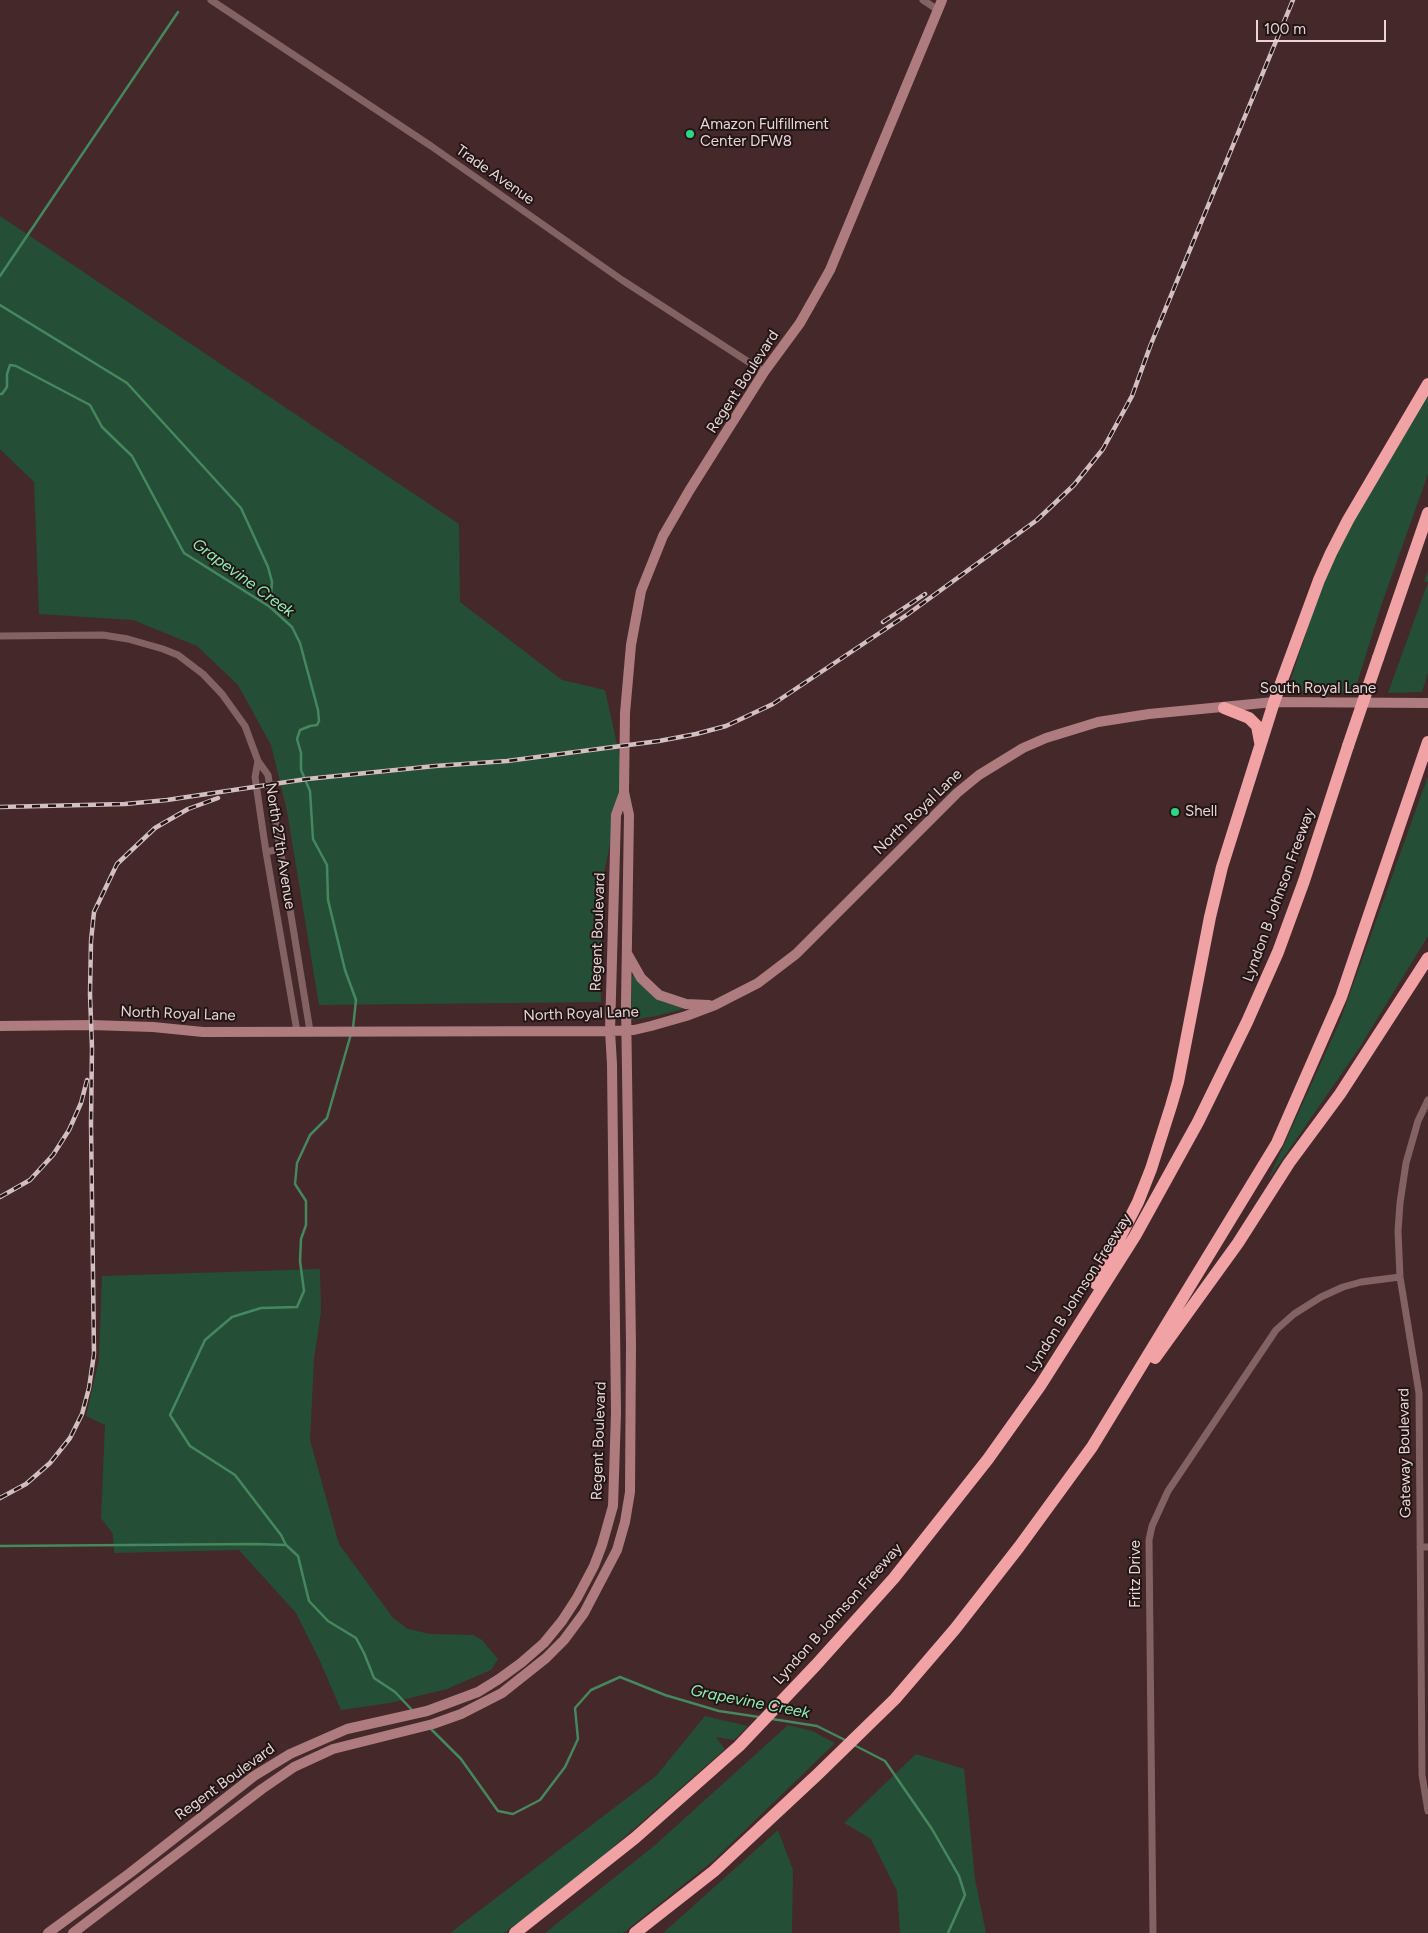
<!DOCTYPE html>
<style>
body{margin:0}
#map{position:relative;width:1428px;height:1933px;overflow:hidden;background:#452829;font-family:Figtree,sans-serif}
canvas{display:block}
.scale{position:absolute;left:1256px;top:20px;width:130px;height:22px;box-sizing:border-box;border:2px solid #e9d5d6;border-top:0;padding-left:6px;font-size:15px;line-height:18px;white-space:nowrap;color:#e9d5d6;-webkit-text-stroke:4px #221515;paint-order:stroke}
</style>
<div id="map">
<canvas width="1428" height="1933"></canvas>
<div class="scale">100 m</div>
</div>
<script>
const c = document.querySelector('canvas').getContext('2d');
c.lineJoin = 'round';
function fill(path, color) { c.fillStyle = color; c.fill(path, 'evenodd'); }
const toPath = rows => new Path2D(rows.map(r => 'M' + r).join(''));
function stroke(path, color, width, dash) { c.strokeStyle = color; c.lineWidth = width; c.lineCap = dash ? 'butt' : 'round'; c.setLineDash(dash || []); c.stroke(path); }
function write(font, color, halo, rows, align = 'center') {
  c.font = font + ' Figtree,sans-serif'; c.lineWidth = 4; c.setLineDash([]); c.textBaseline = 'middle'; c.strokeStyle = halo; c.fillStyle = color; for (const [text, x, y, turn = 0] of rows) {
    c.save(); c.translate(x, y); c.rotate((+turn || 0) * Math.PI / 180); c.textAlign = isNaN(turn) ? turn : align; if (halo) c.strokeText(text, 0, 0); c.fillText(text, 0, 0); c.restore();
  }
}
fill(toPath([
 [0,216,459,524,460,602,562,680,605,690,624,776,601,888,601,1002,319,1005,287,811,271,745,238,685,197,646,133,620,39,614,34,482,0,449],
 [1428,392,1428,474,1381,606,1354,693,1297,691,1292,689,1291,679,1320,590,1343,538],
 [1428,571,1428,672,1422,692,1388,693,1428,582,1424,582],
 [1428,776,1428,936,1358,1050,1268,1180,1340,1021],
 [634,974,662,1001,687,1008,656,1016,631,1020,632,977],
 [320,1269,321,1312,314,1359,310,1440,339,1544,393,1618,408,1629,430,1634,473,1635,482,1640,498,1659,491,1670,447,1689,390,1703,341,1710,319,1659,296,1613,239,1550,114,1553,113,1534,101,1518,105,1425,86,1416,99,1359,102,1276],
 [705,1716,748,1726,734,1740,716,1737,725,1749,579,1877,504,1933,450,1933,656,1776],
 [788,1725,812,1731,835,1743,713,1861,623,1933,545,1933,654,1846],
 [916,1754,964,1769,975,1879,986,1933,900,1933,897,1891,871,1839,844,1823],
 [778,1830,793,1870,792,1933,663,1933]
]), '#244f36');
stroke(toPath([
 [0,276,178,12],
 [0,305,127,383,241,508,268,567,272,582,270,607],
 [0,394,2,394,7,387,7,374,10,365,16,366,90,405,102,427,132,456,184,553,270,607,292,627,300,643,318,710,319,721,317,725,310,726,300,730,297,739,301,753,301,770,310,791,313,839,327,865,328,900,345,970,356,1000,353,1028],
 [351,1034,327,1118,310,1135,297,1163,295,1184,306,1201,306,1225,301,1239,300,1261,304,1291,297,1307,261,1308,232,1317,205,1340,170,1415,190,1446,235,1475,281,1535,286,1545,298,1556,309,1601,328,1621,356,1638,364,1653,374,1678,395,1692,413,1711],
 [0,1546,255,1544,286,1545],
 [772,1719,817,1726,845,1740],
 [429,1727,461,1759,498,1811,513,1814,540,1800,565,1767,578,1739,575,1708,591,1690,620,1677,665,1695,719,1711,759,1717],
 [854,1745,885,1761,932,1829,959,1876,965,1895,948,1933]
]), '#45875f', 2.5);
stroke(toPath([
 [211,0,431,146,622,280,764,372],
 [923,0,938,10],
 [0,636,103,635,128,639,163,649,178,655,203,674,222,694,245,726,258,761,268,775,310,1031],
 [258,761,255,777,266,852,297,1031],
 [266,852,280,849],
 [1428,1100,1418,1121,1406,1163,1400,1203,1398,1231,1400,1277,1419,1393,1422,1775,1428,1811],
 [1420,1547,1428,1547],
 [1153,1933,1149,1540,1152,1526,1168,1491,1276,1330,1294,1314,1321,1297,1343,1287,1361,1282,1400,1277]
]), '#826262', 7);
stroke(toPath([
 [628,955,641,978,659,995,686,1004,709,1005],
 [0,1026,91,1025,153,1027,203,1032,610,1031,634,1030,651,1026,686,1016,715,1005,758,983,796,954,957,793,979,775,1023,748,1046,738,1098,722,1149,714,1274,702,1428,703],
 [48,1933,130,1873,254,1776,290,1754,347,1729,427,1711,478,1692,499,1679,521,1663,544,1643,562,1621,577,1598,594,1566,602,1545,613,1506,614,1476,616,1413,612,1064,610,1031,616,815,624,793],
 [73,1933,262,1789,294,1767,333,1749,433,1724,461,1714,502,1693,546,1658,564,1640,584,1613,617,1550,625,1522,630,1492,631,1344,626,1004,629,815,624,792,625,713,631,645,641,591,663,536,689,491,764,372,800,323,830,270,942,0]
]), '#ae7c7e', 10);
stroke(toPath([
 [1378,658,1428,513],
 [1224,708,1249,718,1257,726,1260,742],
 [1096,1284,1138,1202,1151,1169,1171,1106,1178,1082,1210,917,1222,867,1274,702,1319,580,1331,553,1348,520,1428,384],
 [1155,1358,1238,1243,1289,1163,1340,1094,1428,958],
 [515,1933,635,1838,739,1746,816,1665,894,1578,988,1459,1040,1386,1135,1236,1198,1122,1247,1022,1278,952,1304,881,1348,746],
 [635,1933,714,1871,818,1774,895,1699,955,1629,1019,1547,1092,1447,1277,1143,1341,997,1428,742]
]), '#f0a2a5', 12);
const rail = toPath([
 [883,622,925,594],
 [0,807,125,804,167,800,307,779,435,766,507,761,659,741,696,734,726,726,773,704,908,614,1037,520,1074,485,1103,449,1132,396,1151,344,1293,0],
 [0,1197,30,1180,53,1155,69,1130,81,1103,87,1080],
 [0,1498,26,1484,50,1463,70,1438,82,1414,89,1388,94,1354,91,1123,92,1048,90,994,91,941,94,912,117,864,155,828,188,809,218,798]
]);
stroke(rail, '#d4bfc0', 4.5);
stroke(rail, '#221515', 2.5, [8]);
stroke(toPath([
 [1348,746,1378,658]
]), '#f0a2a5', 12);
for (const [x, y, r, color] of [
 [690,134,5,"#2cd884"],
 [1175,812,5,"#2cd884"]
]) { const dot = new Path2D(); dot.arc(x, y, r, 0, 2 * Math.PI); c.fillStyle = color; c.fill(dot); stroke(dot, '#221515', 2); }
write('15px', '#e9d5d6', '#221515', [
 ["Amazon Fulfillment",700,125],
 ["Center DFW8",700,142],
 ["Shell",1185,812]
], 'left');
write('15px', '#e9d5d6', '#221515', [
 ["Trade Avenue",495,175,35],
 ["Regent Boulevard",743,382,-57],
 ["South Royal Lane",1318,689],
 ["North Royal Lane",918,812,-44],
 ["North 27th Avenue",280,846,81],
 ["Lyndon B Johnson Freeway",1279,895,-70],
 ["Regent Boulevard",598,932,-88],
 ["North Royal Lane",178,1014,2],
 ["North Royal Lane",581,1014,-2],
 ["Lyndon B Johnson Freeway",1079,1293,-58],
 ["Regent Boulevard",599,1441,-88],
 ["Gateway Boulevard",1405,1453,-91],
 ["Fritz Drive",1136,1574,-90],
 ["Lyndon B Johnson Freeway",838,1614,-48],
 ["Regent Boulevard",225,1782,-36]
]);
write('italic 16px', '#8feeb3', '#221515', [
 ["Grapevine Creek",243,578,36],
 ["Grapevine Creek",750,1702,11]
]);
</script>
